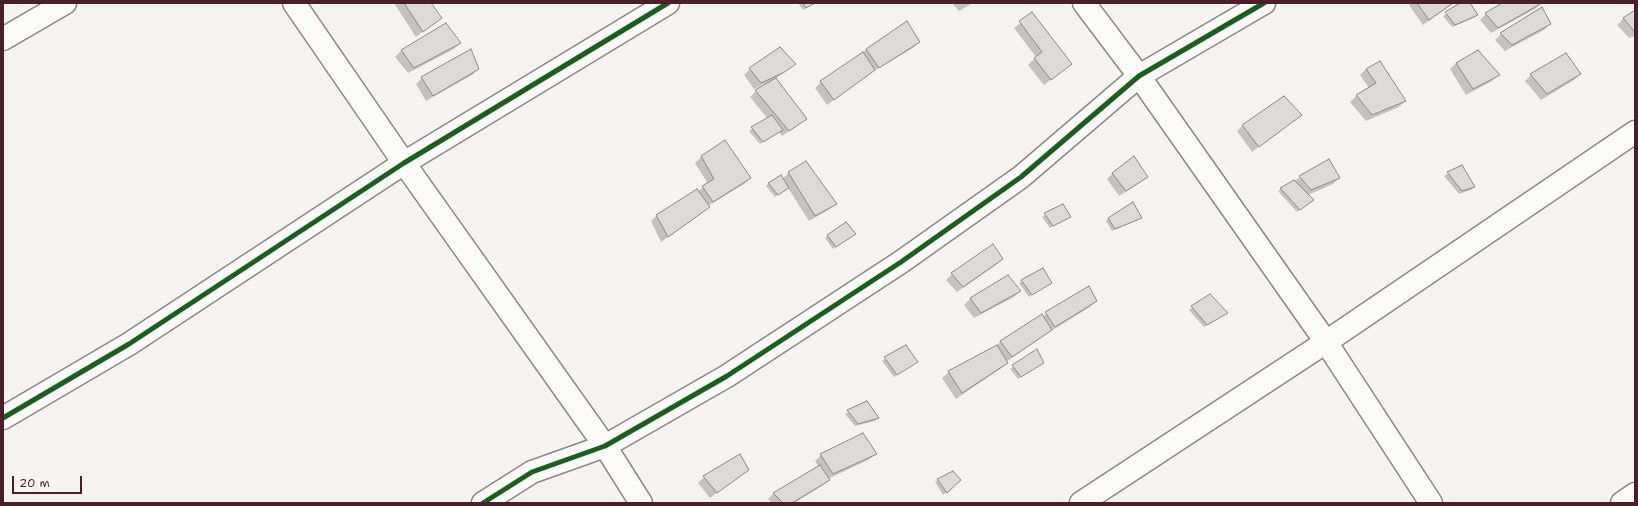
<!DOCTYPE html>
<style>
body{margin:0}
#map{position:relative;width:1638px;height:506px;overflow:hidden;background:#f5f3f0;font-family:"Shantell Sans",sans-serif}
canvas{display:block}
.frame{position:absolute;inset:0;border:4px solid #4a1f2b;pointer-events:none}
.scale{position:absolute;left:12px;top:476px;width:70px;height:18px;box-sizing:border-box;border:2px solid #4a1f2b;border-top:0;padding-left:5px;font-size:12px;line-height:14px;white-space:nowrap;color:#4a1f2b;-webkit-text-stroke:3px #fdfcf7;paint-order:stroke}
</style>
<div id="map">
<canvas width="1638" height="506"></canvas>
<div class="frame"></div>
<div class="scale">20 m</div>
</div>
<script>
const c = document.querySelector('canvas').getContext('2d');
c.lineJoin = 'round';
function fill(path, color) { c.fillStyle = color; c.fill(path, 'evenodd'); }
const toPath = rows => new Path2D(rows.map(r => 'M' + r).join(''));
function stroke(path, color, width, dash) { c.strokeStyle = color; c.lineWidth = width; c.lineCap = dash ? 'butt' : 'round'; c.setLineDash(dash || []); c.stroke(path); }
fill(toPath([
 [394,3,429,3,441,18,416,37],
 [798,3,816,3,803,10],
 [952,3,973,3,959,11],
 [1411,3,1454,3,1423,25,1409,5],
 [1462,3,1468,3,1477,15,1474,18,1452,27,1443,16],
 [1504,3,1541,3,1535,9,1491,33,1480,20,1486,14],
 [1542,9,1550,24,1544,30,1505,51,1495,40,1501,34],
 [1635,11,1635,36,1629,38,1617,25,1623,19],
 [1032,14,1071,64,1044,85,1028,65,1036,57,1014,28],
 [445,24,460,43,454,49,408,73,395,57,401,51],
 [919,42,913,48,872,72,827,105,815,88,821,82,867,49],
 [780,48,794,64,775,79,806,118,800,124,782,136,779,132,760,144,749,131,768,119,750,97,756,91,765,86,764,84,754,89,744,75,750,69],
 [1478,51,1498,75,1492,81,1466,95,1450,69,1456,63],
 [1565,55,1580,74,1574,80,1541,100,1525,81,1531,75],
 [478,69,472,75,426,101,416,84,422,78],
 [1366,69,1405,101,1399,107,1366,121,1350,102,1356,96,1369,88,1360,75],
 [1301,115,1252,152,1237,131,1243,125],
 [725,142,750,178,744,184,708,206,702,213,661,242,651,221,657,215,697,192,708,184,695,163,701,157],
 [1328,160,1339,178,1333,184,1308,195,1310,202,1297,212,1278,191],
 [1461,166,1474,187,1471,190,1459,194,1444,176],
 [789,173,836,203,830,209,809,221,788,188,775,197,766,186,769,183,782,179],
 [1113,173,1147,176,1141,182,1119,196,1107,179],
 [1063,205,1070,217,1050,228,1042,217],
 [1140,218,1137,220,1112,231,1106,221,1108,219],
 [828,235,851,237,833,249,825,238],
 [1002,259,996,265,957,292,946,280,952,274],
 [1008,276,1020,291,1014,297,974,318,964,305,970,299],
 [1022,281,1051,283,1029,297,1019,283],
 [1088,287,1096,301,1090,307,1048,333,1006,362,1000,369,956,399,942,378,949,372,995,348,1000,342,1041,315,1042,317],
 [1210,295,1226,313,1204,327,1189,310],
 [906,346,914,364,894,377,882,361],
 [1036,351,1043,363,1018,379,1010,369],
 [867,402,877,418,875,421,855,426,845,414],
 [876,453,870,459,828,479,822,486,794,503,772,503,768,499,774,493,819,467,815,461,821,455],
 [748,470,710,498,698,483,704,477],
 [938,480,957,483,943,495,935,482]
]), '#0003');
const building = toPath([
 [404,3,431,3,442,18,423,32,404,3],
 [803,3,815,3,806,8,803,3],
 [1417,3,1453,3,1429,20,1417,3],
 [1460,3,1470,3,1478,15,1455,25,1445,12,1460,3],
 [1502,3,1542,3,1498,28,1485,13,1502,3],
 [1542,7,1551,24,1512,45,1500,33,1542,7],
 [1635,10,1635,32,1623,18,1635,10],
 [1032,12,1072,64,1051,80,1034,58,1042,52,1019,21,1032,12],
 [907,21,920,42,879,68,866,49,907,21],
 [446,23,461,43,414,68,401,50,446,23],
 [780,47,796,64,783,73,761,83,749,68,780,47],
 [471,49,479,69,433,96,421,77,471,49],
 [1478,50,1500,75,1473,89,1456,63,1478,50],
 [863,52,875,70,834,100,820,81,863,52],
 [1566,53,1581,74,1547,94,1530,74,1566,53],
 [1380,61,1406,101,1372,115,1356,95,1376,83,1366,69,1380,61],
 [776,78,807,119,789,131,755,90,776,78],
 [1284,96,1302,115,1259,147,1242,125,1284,96],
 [772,115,783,130,763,142,751,127,772,115],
 [725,140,751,178,713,202,702,186,714,179,701,156,725,140],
 [1134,156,1148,177,1126,191,1112,173,1134,156],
 [1329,159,1340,178,1311,190,1299,176,1329,159],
 [806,161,837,204,815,216,788,172,806,161],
 [1462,165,1475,187,1462,191,1447,172,1462,165],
 [781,175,789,188,778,195,768,183,781,175],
 [1294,180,1314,200,1300,210,1280,188,1294,180],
 [697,189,710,207,668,237,656,215,697,189],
 [1133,202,1142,218,1115,229,1108,218,1133,202],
 [1063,204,1071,217,1053,226,1044,213,1063,204],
 [846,222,856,234,836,247,827,235,846,222],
 [993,244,1003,259,963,287,951,273,993,244],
 [1043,268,1052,283,1032,295,1021,280,1043,268],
 [1008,275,1021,291,981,313,970,298,1008,275],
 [1089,286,1097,301,1055,327,1045,312,1089,286],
 [1210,294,1228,313,1207,325,1191,306,1210,294],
 [1042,314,1052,330,1012,357,1000,341,1042,314],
 [906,345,918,362,897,375,884,357,906,345],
 [997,345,1008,363,962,393,948,371,997,345],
 [1037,349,1044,363,1021,377,1012,365,1037,349],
 [867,401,879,418,858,424,847,410,867,401],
 [863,433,877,454,833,474,820,454,863,433],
 [740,454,749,470,717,493,703,476,740,454],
 [820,465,830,480,792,503,783,503,773,493,820,465],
 [953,471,961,480,947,493,937,479,953,471]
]);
fill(building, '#dcd9d7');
stroke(building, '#8f8687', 1);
const minor = toPath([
 [294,3,404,163,605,446,641,503],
 [1084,3,1139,76,1326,342,1431,503],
 [3,39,65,3],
 [3,418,129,344,404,163,668,3],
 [483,503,532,472,605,446,727,376,901,262,1021,177,1139,76,1264,3],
 [1081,503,1326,342,1635,132],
 [1622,503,1635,494]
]);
stroke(minor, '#8f8687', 25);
stroke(minor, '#fafaf8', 22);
stroke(toPath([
 [3,418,129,344,404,163,668,3],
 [483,503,532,472,605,446,727,376,901,262,1021,177,1139,76,1264,3]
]), '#1b5e20', 5);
</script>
